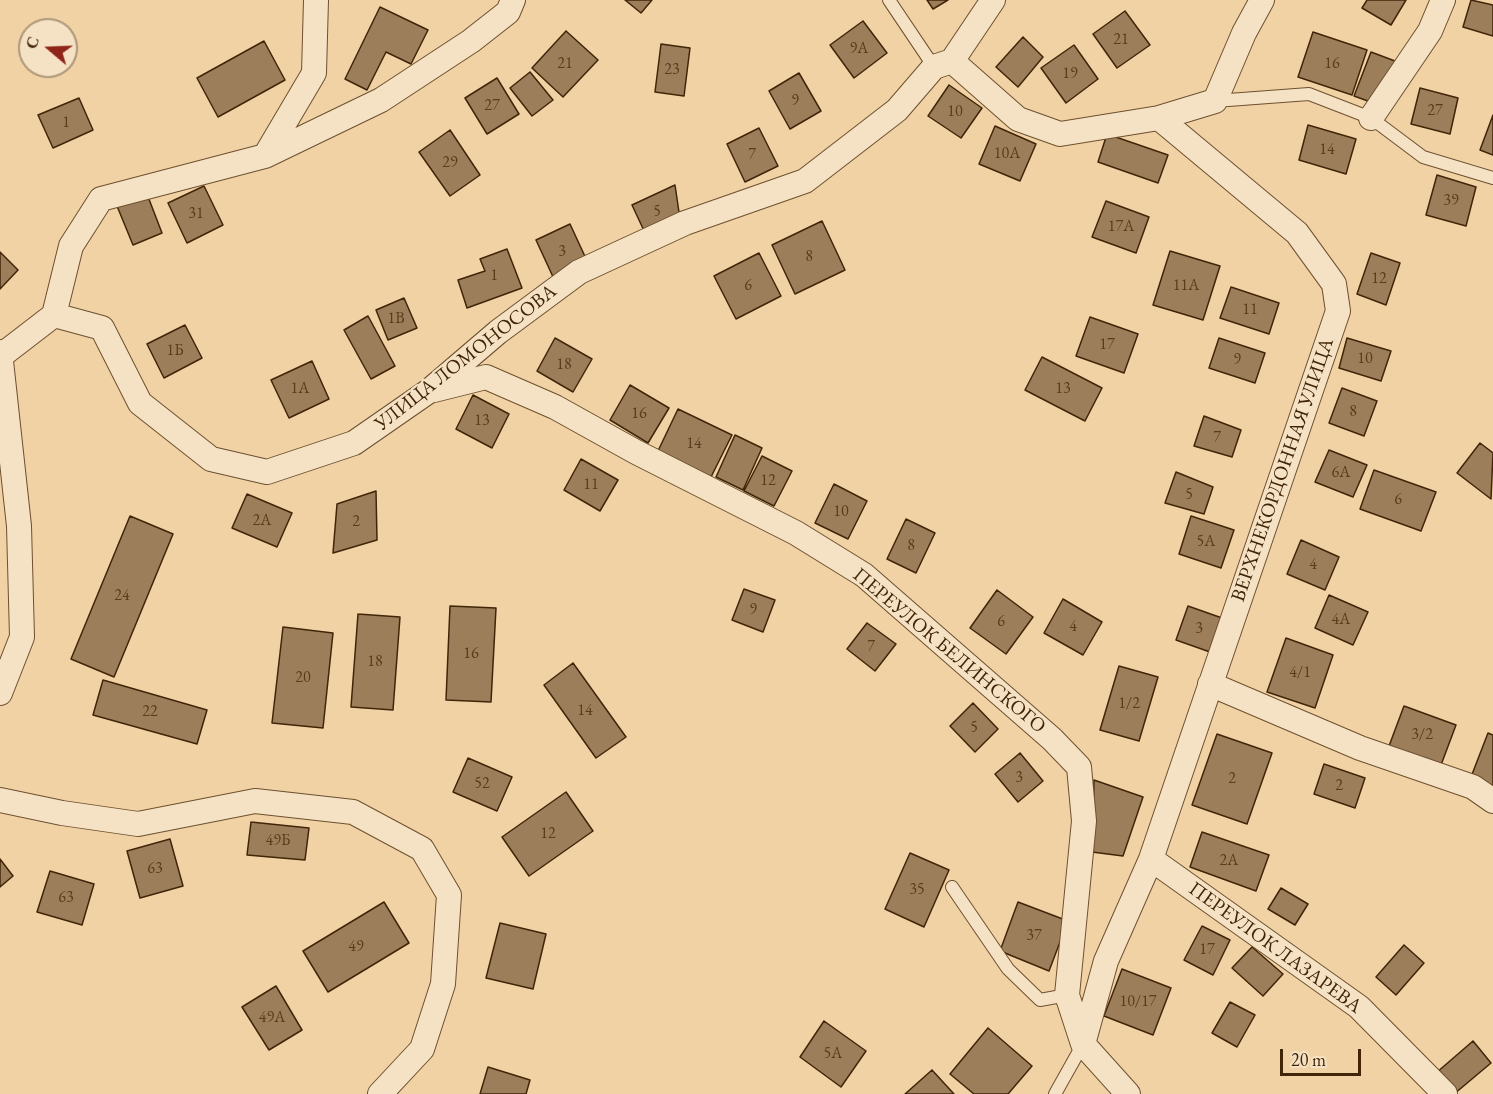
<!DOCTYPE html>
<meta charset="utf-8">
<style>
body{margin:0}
#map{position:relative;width:1493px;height:1094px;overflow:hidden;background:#f0d2a5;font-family:"EB Garamond",serif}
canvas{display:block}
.north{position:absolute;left:18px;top:18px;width:60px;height:60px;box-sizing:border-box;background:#f5e2c4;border:2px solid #ad9679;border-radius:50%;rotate:289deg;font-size:16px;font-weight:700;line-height:24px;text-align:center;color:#412508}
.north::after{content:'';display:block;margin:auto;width:21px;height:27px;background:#8f2418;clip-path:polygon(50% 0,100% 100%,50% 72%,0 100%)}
.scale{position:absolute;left:1280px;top:1049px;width:81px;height:27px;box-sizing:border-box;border:3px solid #412508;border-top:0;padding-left:8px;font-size:18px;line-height:21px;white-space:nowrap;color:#412508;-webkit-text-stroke:4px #f5e2c4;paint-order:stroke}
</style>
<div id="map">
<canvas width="1493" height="1094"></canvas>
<div class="north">С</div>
<div class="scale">20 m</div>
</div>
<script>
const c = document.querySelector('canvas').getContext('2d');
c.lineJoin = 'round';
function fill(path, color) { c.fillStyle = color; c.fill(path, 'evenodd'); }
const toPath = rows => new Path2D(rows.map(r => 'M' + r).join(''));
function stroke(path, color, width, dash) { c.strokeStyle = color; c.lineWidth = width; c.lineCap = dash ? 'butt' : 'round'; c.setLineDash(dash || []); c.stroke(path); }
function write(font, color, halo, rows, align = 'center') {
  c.font = font + ' "EB Garamond",serif'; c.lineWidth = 4.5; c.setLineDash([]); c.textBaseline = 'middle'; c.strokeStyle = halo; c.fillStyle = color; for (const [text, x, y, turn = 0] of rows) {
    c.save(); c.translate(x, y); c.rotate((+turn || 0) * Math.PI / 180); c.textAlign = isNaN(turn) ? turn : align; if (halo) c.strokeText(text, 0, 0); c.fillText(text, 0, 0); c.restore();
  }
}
const building = toPath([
 [625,0,652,0,641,13,625,0],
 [927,0,948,0,933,9,927,0],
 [1367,0,1406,0,1391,25,1362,8,1367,0],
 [1471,0,1493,5,1493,36,1463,27,1471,0],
 [380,7,428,30,411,64,386,52,367,90,345,79,380,7],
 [1125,11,1150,45,1117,68,1093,34,1125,11],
 [863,21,887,53,854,78,830,45,863,21],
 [566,31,598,60,563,97,532,68,566,31],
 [1313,32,1367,50,1352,95,1298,77,1313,32],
 [1023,37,1043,57,1018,87,996,67,1023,37],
 [264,41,285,80,218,117,197,78,264,41],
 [661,44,690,48,684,96,655,92,661,44],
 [1074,45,1098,79,1066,103,1041,68,1074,45],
 [1371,52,1395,61,1379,105,1354,96,1371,52],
 [530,72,553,100,532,116,510,88,530,72],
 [799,73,821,111,790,129,769,91,799,73],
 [497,78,519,114,487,134,465,98,497,78],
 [949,85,982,108,961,138,928,116,949,85],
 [1420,88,1458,98,1450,134,1411,124,1420,88],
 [79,98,93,130,53,148,38,115,79,98],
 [1493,115,1493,155,1480,150,1493,115],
 [1308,125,1356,139,1346,174,1299,160,1308,125],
 [995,126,1036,144,1020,181,979,164,995,126],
 [759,128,778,166,745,182,727,144,759,128],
 [450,130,480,175,450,196,419,152,450,130],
 [1107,134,1168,155,1158,183,1098,162,1107,134],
 [1437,175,1476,187,1466,226,1426,215,1437,175],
 [675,185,680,219,646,235,632,205,675,185],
 [204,186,223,225,187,243,168,203,204,186],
 [147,194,162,233,133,245,117,206,147,194],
 [1106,201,1149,217,1136,253,1092,237,1106,201],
 [822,221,845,270,795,294,772,245,822,221],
 [570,224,588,263,554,279,536,240,570,224],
 [507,249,522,288,467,308,458,280,485,271,480,259,507,249],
 [1170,251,1220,266,1203,320,1153,305,1170,251],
 [0,252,18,270,0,289,0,252],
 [759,253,781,296,736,319,714,276,759,253],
 [1371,253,1400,263,1386,305,1357,294,1371,253],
 [1231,287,1279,303,1269,334,1220,318,1231,287],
 [404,298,417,328,388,340,376,310,404,298],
 [368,316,395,366,371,379,344,330,368,316],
 [1090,317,1138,334,1124,373,1076,356,1090,317],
 [185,325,202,358,164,378,147,344,185,325],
 [555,338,592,359,573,392,537,371,555,338],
 [1219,338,1265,353,1255,383,1209,368,1219,338],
 [1347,338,1391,351,1381,381,1339,368,1347,338],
 [1042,357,1102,388,1085,421,1025,390,1042,357],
 [312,361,329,399,289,418,271,380,312,361],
 [630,385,669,408,648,443,610,420,630,385],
 [1342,388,1377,401,1364,436,1329,423,1342,388],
 [473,395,509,414,492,448,456,429,473,395],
 [678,409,732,435,710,479,657,453,678,409],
 [1204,416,1241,430,1232,457,1194,446,1204,416],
 [735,435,762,448,743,490,716,477,735,435],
 [1480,443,1493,453,1491,499,1457,473,1480,443],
 [1329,450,1367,465,1353,497,1315,482,1329,450],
 [762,456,792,471,774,506,744,491,762,456],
 [581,459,618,480,600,511,564,490,581,459],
 [1374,470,1436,492,1421,531,1360,509,1374,470],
 [1176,472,1213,487,1204,514,1165,503,1176,472],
 [834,484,867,501,848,539,815,523,834,484],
 [376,491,377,540,333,553,337,504,376,491],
 [247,494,292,513,277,547,232,528,247,494],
 [130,516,173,534,114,677,71,659,130,516],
 [1191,516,1234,530,1221,568,1179,554,1191,516],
 [906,519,935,533,916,573,887,559,906,519],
 [1301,540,1339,557,1325,590,1287,574,1301,540],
 [744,589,775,600,763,632,732,620,744,589],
 [997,590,1033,617,1006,654,970,628,997,590],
 [1329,595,1368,612,1353,645,1315,628,1329,595],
 [1063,599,1102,622,1083,655,1044,633,1063,599],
 [450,606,496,608,491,702,446,700,450,606],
 [1188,606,1222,618,1210,652,1176,640,1188,606],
 [358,614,400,617,393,710,351,707,358,614],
 [867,623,896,644,875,671,847,649,867,623],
 [283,627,333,633,323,728,272,723,283,627],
 [1286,638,1333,655,1315,708,1267,692,1286,638],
 [573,663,626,737,596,758,544,685,573,663],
 [1119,666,1158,677,1139,741,1100,730,1119,666],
 [103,680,207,710,197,744,93,715,103,680],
 [973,703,998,729,975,752,950,726,973,703],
 [1404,706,1456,725,1441,765,1389,746,1404,706],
 [1488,733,1493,735,1493,786,1471,777,1488,733],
 [1217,734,1272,753,1247,824,1192,805,1217,734],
 [1020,753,1043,781,1018,802,995,774,1020,753],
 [468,758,512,777,497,811,453,792,468,758],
 [1324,764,1365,778,1355,808,1314,794,1324,764],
 [1094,780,1143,797,1123,856,1092,852,1094,780],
 [566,792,593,831,529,876,502,837,566,792],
 [251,822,309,828,305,860,247,855,251,822],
 [1202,832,1269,855,1256,891,1190,867,1202,832],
 [170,839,183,886,140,898,127,851,170,839],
 [910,853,949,870,924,927,885,909,910,853],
 [0,859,13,876,0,887,0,859],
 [50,871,94,884,82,925,37,912,50,871],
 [1281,888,1308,904,1295,925,1268,909,1281,888],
 [384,902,409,943,328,992,303,951,384,902],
 [1018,902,1068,921,1049,971,1000,951,1018,902],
 [500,923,546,934,533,989,486,978,500,923],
 [1202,926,1230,940,1213,975,1184,960,1202,926],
 [1404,945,1424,963,1396,995,1376,977,1404,945],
 [1252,947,1283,974,1263,996,1232,968,1252,947],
 [1122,969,1171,988,1153,1035,1104,1016,1122,969],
 [276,986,302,1030,269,1050,242,1007,276,986],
 [1230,1002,1255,1015,1237,1047,1212,1033,1230,1002],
 [824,1021,866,1051,841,1087,800,1057,824,1021],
 [988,1028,1032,1066,1008,1094,974,1094,950,1074,988,1028],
 [1473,1041,1491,1063,1454,1094,1436,1073,1473,1041],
 [488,1067,530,1080,526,1094,480,1094,488,1067],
 [932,1070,954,1094,905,1094,932,1070]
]);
fill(building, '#9c7f5a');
stroke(building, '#412508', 1.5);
const lane = toPath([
 [889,0,934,67],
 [1215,101,1309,94,1371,118,1423,157,1493,178],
 [952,887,1008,969,1040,1000,1067,995],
 [1055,1094,1083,1044]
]);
const street = toPath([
 [952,61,1018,119,1060,134,1159,118],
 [1371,118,1430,31,1443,0],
 [265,156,314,73,316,0],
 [54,315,71,246,101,199,265,156,381,100,471,41,508,12,513,0],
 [0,352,19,526,22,637,0,693],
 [2,355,54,315,102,328,140,403,211,459,267,472,354,443,429,391,498,332,579,272,685,223,805,181,897,110,934,67,952,61,993,0],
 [434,390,486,377,555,407,636,452,796,533,864,575,1052,739,1079,767,1084,821,1067,995,1083,1044,1128,1094],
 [1210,684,1360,748,1473,787,1493,801],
 [0,800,62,813,138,824,255,801,353,812,422,849,449,895,443,984,422,1049,380,1094],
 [1151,859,1359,1007,1445,1094],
 [1083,1044,1106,961,1151,859,1338,311,1334,284,1297,233,1159,118,1215,101,1244,33,1262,0]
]);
stroke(lane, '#6d502f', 14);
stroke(street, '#6d502f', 26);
stroke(lane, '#f5e2c4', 12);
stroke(street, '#f5e2c4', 24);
write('16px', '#583c1c', null, [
 ["21",1121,40],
 ["9А",859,49],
 ["21",565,64],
 ["16",1332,64],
 ["23",672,70],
 ["19",1070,74],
 ["9",795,101],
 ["27",492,106],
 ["27",1435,111],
 ["10",955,112],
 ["1",66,123],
 ["14",1327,150],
 ["10А",1007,154],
 ["7",752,155],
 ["29",450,163],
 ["39",1451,201],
 ["5",657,212],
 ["31",196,214],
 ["17А",1121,227],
 ["3",562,252],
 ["8",809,257],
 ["1",494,276],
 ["12",1379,279],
 ["6",748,286],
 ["11А",1186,286],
 ["11",1250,310],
 ["1В",396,319],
 ["17",1107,345],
 ["1Б",175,351],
 ["10",1365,359],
 ["9",1237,360],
 ["18",564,365],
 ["1А",300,389],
 ["13",1063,389],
 ["8",1353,412],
 ["16",639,414],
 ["13",482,421],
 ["7",1217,438],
 ["14",694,444],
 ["6А",1341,473],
 ["12",768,481],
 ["11",591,485],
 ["5",1189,495],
 ["6",1398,500],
 ["10",841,512],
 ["2А",262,521],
 ["2",356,522],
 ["5А",1206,542],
 ["8",911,546],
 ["4",1313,565],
 ["24",122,596],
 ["9",753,610],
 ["4А",1341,620],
 ["6",1001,622],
 ["4",1073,627],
 ["3",1199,629],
 ["7",871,647],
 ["16",471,654],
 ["18",375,662],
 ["4/1",1300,673],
 ["20",303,678],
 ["1/2",1129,704],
 ["14",585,711],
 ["22",150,712],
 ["5",974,728],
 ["3/2",1422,735],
 ["3",1019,778],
 ["2",1232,779],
 ["52",482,784],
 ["2",1339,786],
 ["12",548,834],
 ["49Б",278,841],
 ["2А",1229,861],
 ["63",155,869],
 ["35",917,890],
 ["63",66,898],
 ["37",1034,936],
 ["49",356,947],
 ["17",1207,950],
 ["10/17",1138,1002],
 ["49А",272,1018],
 ["5А",833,1054]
]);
write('20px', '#412508', '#f5e2c4', [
 ["УЛИЦА ЛОМОНОСОВА",466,358,-38],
 ["ВЕРХНЕКОРДОННАЯ УЛИЦА",1283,470,-71],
 ["ПЕРЕУЛОК БЕЛИНСКОГО",949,651,40],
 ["ПЕРЕУЛОК ЛАЗАРЕВА",1275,948,36]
]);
</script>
